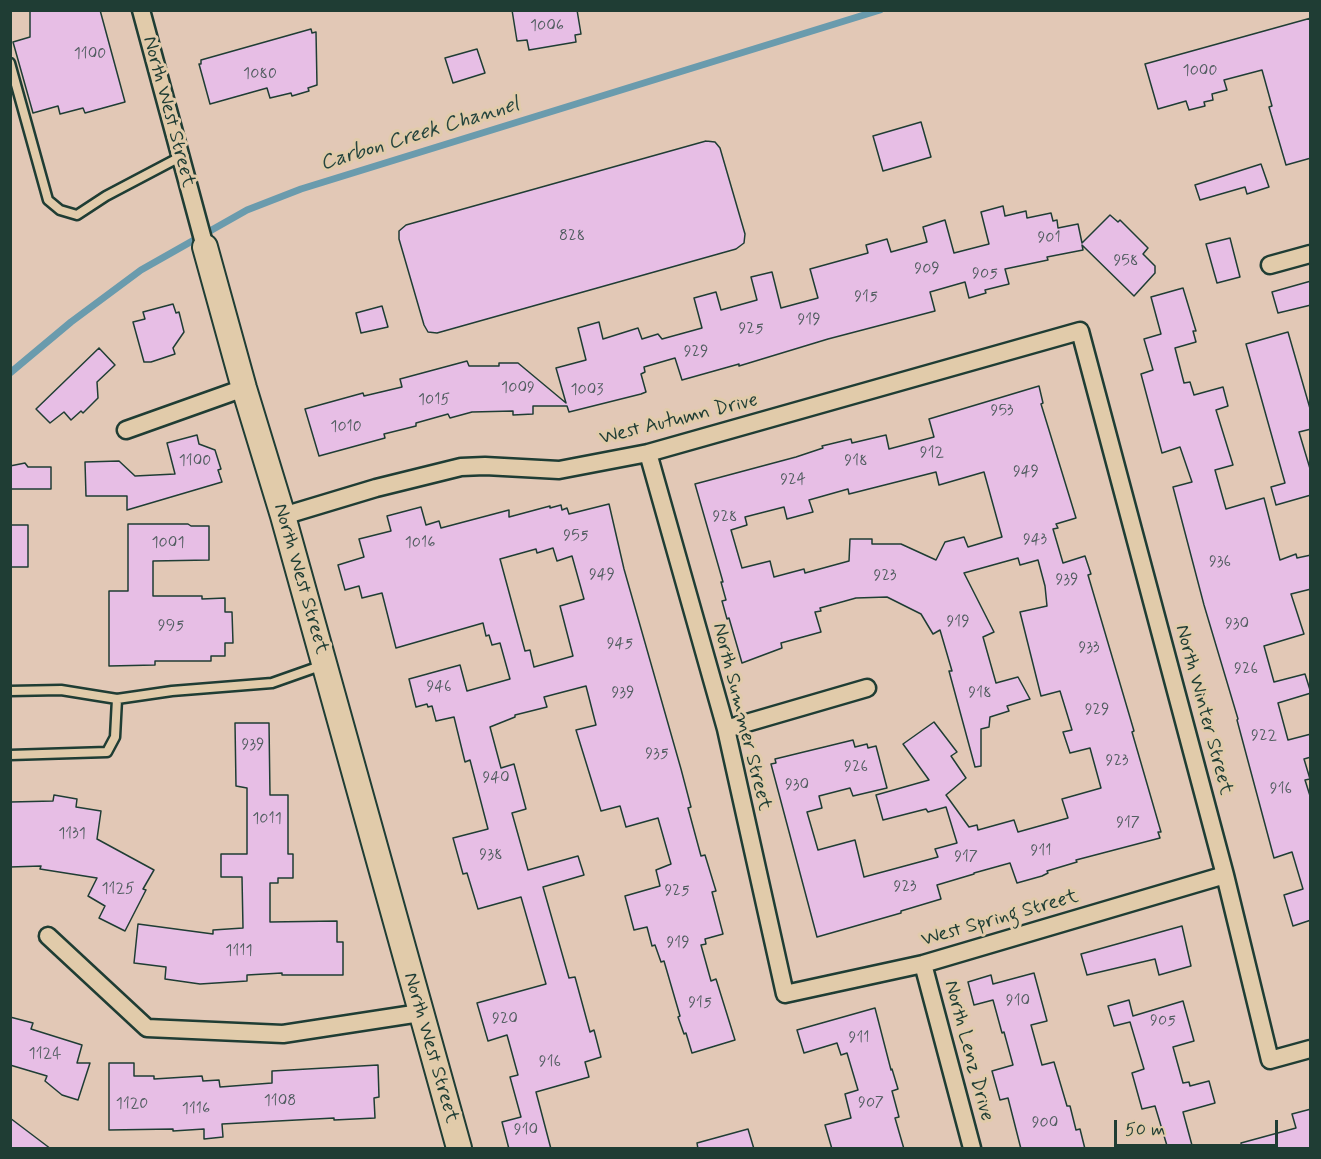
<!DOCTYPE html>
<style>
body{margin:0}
#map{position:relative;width:1321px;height:1159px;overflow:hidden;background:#e2c8b6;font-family:Mynerve,sans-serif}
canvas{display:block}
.frame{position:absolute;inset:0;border:12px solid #1f3d34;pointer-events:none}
.scale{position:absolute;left:1114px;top:1120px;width:164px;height:27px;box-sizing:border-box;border:3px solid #1f3d34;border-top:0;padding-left:8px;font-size:18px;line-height:21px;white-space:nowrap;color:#1f3d34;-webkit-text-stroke:4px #e1cbaa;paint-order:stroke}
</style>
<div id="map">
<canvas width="1321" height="1159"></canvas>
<div class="frame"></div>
<div class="scale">50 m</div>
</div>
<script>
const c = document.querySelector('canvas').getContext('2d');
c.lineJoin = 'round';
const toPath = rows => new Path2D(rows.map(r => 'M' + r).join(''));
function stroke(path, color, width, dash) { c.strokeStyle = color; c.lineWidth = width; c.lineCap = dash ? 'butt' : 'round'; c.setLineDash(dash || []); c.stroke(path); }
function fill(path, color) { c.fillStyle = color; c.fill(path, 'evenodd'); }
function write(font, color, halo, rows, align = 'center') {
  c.font = font + ' Mynerve,sans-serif'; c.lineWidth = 6; c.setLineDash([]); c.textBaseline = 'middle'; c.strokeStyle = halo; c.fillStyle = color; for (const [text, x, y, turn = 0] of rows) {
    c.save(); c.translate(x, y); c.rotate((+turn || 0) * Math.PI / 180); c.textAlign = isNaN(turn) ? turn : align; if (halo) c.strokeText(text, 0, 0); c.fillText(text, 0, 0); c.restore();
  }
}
stroke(toPath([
 [10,373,71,322,141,270,247,210,301,189,880,10]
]), '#6a9bad', 7);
const building = toPath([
 [30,10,100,10,125,102,85,113,83,108,60,114,58,106,33,113,13,42,30,37,30,10],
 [512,10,577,10,581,34,575,35,576,42,529,50,527,40,517,41,512,10],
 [1311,18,1311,158,1286,165,1269,107,1272,106,1262,70,1224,80,1227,90,1212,94,1213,100,1204,102,1205,106,1189,110,1186,101,1158,109,1145,64,1311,18],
 [311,29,312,33,316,32,317,85,308,88,309,91,292,96,291,93,270,98,267,88,210,104,199,64,201,64,201,60,311,29],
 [477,49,485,73,453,83,445,58,477,49],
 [921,122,931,157,883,171,873,136,921,122],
 [706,141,715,142,720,148,745,234,744,243,736,249,437,333,428,332,424,325,399,239,399,231,406,225,706,141],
 [1261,164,1269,187,1247,194,1245,187,1200,200,1195,185,1261,164],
 [1003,206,1005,216,1026,211,1027,218,1051,213,1053,221,1057,220,1058,228,1078,224,1082,243,1110,215,1118,222,1120,220,1148,248,1143,254,1155,266,1155,273,1134,296,1082,245,1083,250,1047,257,1048,260,1005,269,1009,284,985,290,986,293,969,298,965,282,930,292,935,311,828,339,739,366,739,364,682,380,675,358,644,367,645,372,641,374,646,392,641,394,569,412,567,406,533,406,533,414,513,415,513,411,472,412,450,418,448,414,416,423,416,426,384,434,385,438,319,456,305,409,363,393,364,396,402,387,400,379,467,361,469,366,499,366,499,363,518,363,566,403,556,368,586,360,578,328,599,322,603,339,638,328,642,339,658,334,662,339,702,328,694,298,716,292,721,310,757,300,751,277,772,272,781,308,818,298,810,269,868,253,866,245,887,239,891,252,927,242,923,227,945,220,954,253,989,244,981,212,1003,206],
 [1230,238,1240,277,1217,283,1206,244,1230,238],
 [1311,281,1311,305,1278,313,1272,292,1311,281],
 [1183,288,1196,331,1193,331,1196,342,1175,348,1184,383,1190,382,1194,395,1223,387,1228,406,1216,410,1233,465,1215,470,1226,509,1264,498,1280,560,1296,554,1297,558,1311,555,1311,589,1291,594,1304,634,1264,646,1274,682,1305,674,1311,693,1278,703,1288,740,1311,734,1311,757,1304,759,1310,779,1305,780,1311,799,1311,920,1293,926,1284,895,1303,889,1292,852,1274,858,1237,720,1238,719,1204,605,1173,487,1192,482,1180,447,1162,453,1141,374,1153,370,1144,339,1161,334,1151,297,1183,288],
 [173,304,176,313,179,312,184,332,173,348,175,354,151,362,144,362,133,322,145,319,143,312,173,304],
 [382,306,388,327,361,333,356,313,382,306],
 [1288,332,1311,412,1311,429,1299,432,1311,472,1311,495,1276,505,1271,487,1285,483,1246,344,1288,332],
 [99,348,115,365,97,382,98,398,83,413,81,411,71,420,64,412,50,423,36,409,99,348],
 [1039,386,1043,403,1041,404,1076,518,1056,524,1058,528,1053,529,1063,563,1085,556,1091,574,1088,575,1134,731,1132,732,1161,832,1158,832,1160,838,1076,860,1077,862,1047,871,1048,873,1042,876,1017,883,1010,863,974,873,974,874,937,885,941,899,901,911,901,913,817,937,771,764,776,763,775,759,853,740,855,747,867,744,868,748,876,746,887,788,853,796,850,788,819,796,822,808,807,812,818,850,855,840,864,877,938,857,935,849,957,843,946,807,928,812,926,809,883,820,876,795,929,780,903,744,934,722,957,752,951,756,966,778,946,795,969,827,977,825,978,830,1014,820,1018,832,1068,818,1062,799,1101,788,1090,748,1070,753,1063,732,1072,730,1060,691,1041,696,1020,612,1047,606,1045,586,1038,560,1020,565,1018,558,964,573,994,632,983,637,996,683,1018,677,1030,699,1007,706,1009,711,990,717,989,727,981,729,981,766,975,767,949,671,952,671,940,630,933,634,921,614,887,597,856,598,820,608,821,611,815,612,821,632,781,643,782,648,742,663,729,618,727,619,722,601,726,600,721,582,723,582,695,484,796,457,823,448,822,446,851,439,852,443,886,435,889,449,934,437,929,419,1039,386],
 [936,472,939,485,984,472,1002,537,968,547,964,537,945,542,936,560,901,544,872,544,872,539,850,539,849,561,805,573,804,569,774,577,770,561,742,568,731,530,747,525,745,517,784,507,787,519,813,512,809,500,848,489,849,494,936,472],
 [197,435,199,444,215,450,221,469,218,470,222,482,127,510,127,496,86,496,85,462,119,461,135,476,175,474,167,443,197,435],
 [25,463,28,467,51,467,51,489,10,489,10,466,25,463],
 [609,504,624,569,681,769,691,807,688,808,701,856,705,855,716,891,712,892,723,934,705,939,706,944,701,945,711,981,716,979,735,1040,692,1053,686,1033,684,1034,678,1017,680,1016,664,961,661,962,655,945,652,946,647,927,634,930,625,896,660,886,656,870,671,864,658,818,626,827,620,806,601,811,576,730,596,725,586,686,544,697,547,707,515,715,515,717,490,727,501,768,514,764,526,809,512,813,528,870,578,856,584,875,543,887,569,978,575,977,590,1032,594,1030,601,1057,585,1062,589,1077,536,1092,551,1149,509,1149,502,1122,521,1117,510,1077,518,1075,507,1035,488,1041,477,1003,546,984,521,897,478,909,467,873,463,874,453,838,488,829,470,760,465,762,454,717,436,721,432,706,428,707,427,704,416,707,409,679,460,665,467,691,510,679,500,643,492,645,489,635,486,636,483,623,396,648,382,593,362,598,359,586,345,590,338,565,364,557,359,539,391,531,387,516,421,507,426,525,439,521,441,528,509,510,509,517,550,506,550,508,561,505,562,510,567,508,569,514,609,504],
 [553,548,557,561,572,556,584,599,560,606,573,656,534,667,530,650,525,651,500,559,536,549,537,553,553,548],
 [128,524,188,524,191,526,209,526,209,560,153,561,153,596,202,596,202,599,225,598,225,612,232,612,233,643,225,643,225,656,211,656,211,661,155,661,155,665,109,666,109,591,128,591,128,524],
 [10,525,28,525,28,567,10,567,10,525],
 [235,723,269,723,270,795,288,795,288,854,293,854,293,878,278,878,278,883,270,883,270,922,337,921,337,942,343,942,343,975,282,975,282,973,247,975,247,981,200,984,165,979,166,967,134,963,138,924,213,934,213,930,243,928,242,877,221,877,221,854,247,854,247,788,236,786,235,723],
 [54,795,77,799,76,807,101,811,97,839,154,870,143,889,146,890,125,931,99,918,105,906,88,896,97,878,40,869,41,866,10,867,11,802,53,801,54,795],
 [1182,926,1191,966,1159,975,1155,959,1087,975,1081,954,1182,926],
 [1034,973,1047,1021,1031,1025,1042,1065,1054,1062,1067,1106,1070,1106,1076,1130,1080,1129,1085,1149,1021,1149,1008,1098,1000,1100,992,1071,1013,1065,1004,1032,1002,1033,993,1000,974,1005,968,982,991,975,993,984,1034,973],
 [1129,1000,1133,1016,1183,1001,1194,1041,1173,1047,1183,1083,1189,1082,1190,1086,1209,1081,1215,1103,1183,1112,1193,1149,1168,1149,1155,1106,1142,1109,1132,1073,1144,1069,1130,1022,1114,1026,1108,1006,1129,1000],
 [875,1008,891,1070,892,1069,898,1089,892,1091,899,1117,895,1118,904,1149,832,1149,825,1125,851,1118,845,1094,858,1090,847,1053,841,1055,837,1043,804,1053,797,1030,875,1008],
 [10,1017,33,1023,31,1029,82,1045,77,1063,90,1063,78,1100,62,1095,45,1081,47,1076,10,1065,10,1017],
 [109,1063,134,1063,134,1076,154,1076,154,1079,202,1076,203,1081,219,1080,220,1087,272,1083,272,1071,378,1065,379,1097,374,1098,375,1118,334,1120,334,1118,222,1124,223,1137,204,1139,204,1129,173,1131,173,1129,109,1130,109,1063],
 [1311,1109,1311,1149,1242,1149,1241,1143,1296,1128,1292,1114,1311,1109],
 [10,1118,51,1149,10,1149,10,1118],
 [748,1129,754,1149,698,1149,697,1143,748,1129]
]);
fill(building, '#e7bee5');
stroke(building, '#1f3d34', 1.5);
const lane = toPath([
 [10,63,48,200,60,210,77,215,106,196,180,157],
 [10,691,61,690,117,699,172,691,272,683,323,665],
 [10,755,107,752,115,737,117,699]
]);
const street = toPath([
 [141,10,205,247],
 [1270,265,1310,254],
 [126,430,244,388],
 [648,453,726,729,785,994,923,964,1225,875],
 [283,516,376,488,461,467,485,466,559,470,648,453,1080,331,1225,875,1270,1060,1310,1049],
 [726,729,867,688],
 [48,936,147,1028,283,1034,420,1013],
 [923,964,972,1148]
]);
const secondary = toPath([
 [205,247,244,388,283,516,459,1148]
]);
stroke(lane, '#1f3d34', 13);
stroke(street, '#1f3d34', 21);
stroke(secondary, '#1f3d34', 28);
stroke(lane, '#e1cbaa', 8);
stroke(street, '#e1cbaa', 16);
stroke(secondary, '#e1cbaa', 24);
write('16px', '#515d60', null, [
 ["1006",547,27],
 ["1100",90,55],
 ["1000",1200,72],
 ["1080",260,75],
 ["828",572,237],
 ["901",1049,239],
 ["958",1126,262],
 ["909",927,270],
 ["905",985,275],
 ["915",866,298],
 ["919",809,321],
 ["925",751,330],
 ["929",696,353],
 ["1009",518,389],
 ["1003",587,391],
 ["1015",434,401],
 ["953",1002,412],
 ["1010",346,428],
 ["912",932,454],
 ["1100",195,462],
 ["918",856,462],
 ["949",1026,473],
 ["924",793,481],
 ["928",725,518],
 ["955",576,537],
 ["943",1035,541],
 ["1001",168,544],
 ["1016",420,544],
 ["936",1220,563],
 ["949",602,576],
 ["923",885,577],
 ["939",1067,581],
 ["919",958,623],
 ["930",1237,625],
 ["995",171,627],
 ["945",620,645],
 ["933",1089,649],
 ["926",1246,670],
 ["946",439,688],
 ["939",623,694],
 ["918",980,694],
 ["929",1097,711],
 ["922",1264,737],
 ["939",253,746],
 ["935",657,755],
 ["923",1117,762],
 ["926",856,768],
 ["940",496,779],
 ["930",797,786],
 ["916",1281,790],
 ["1011",267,820],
 ["917",1128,824],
 ["1131",72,835],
 ["911",1041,852],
 ["938",491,856],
 ["917",966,858],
 ["923",905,888],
 ["1125",118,890],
 ["925",677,892],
 ["919",678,944],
 ["1111",239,952],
 ["910",1018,1002],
 ["915",700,1004],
 ["920",505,1020],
 ["905",1163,1022],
 ["911",859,1039],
 ["1124",45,1055],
 ["916",550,1063],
 ["1108",280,1102],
 ["907",871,1104],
 ["1120",132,1105],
 ["1116",196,1110],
 ["900",1045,1124],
 ["910",526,1131]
]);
write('20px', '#1f3d34', '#e1cbaa', [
 ["North West Street",168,112,75],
 ["West Autumn Drive",679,420,-14],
 ["North West Street",300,579,74],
 ["North Winter Street",1203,710,75],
 ["North Summer Street",741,717,76],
 ["West Spring Street",1000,919,-16],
 ["North West Street",430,1048,74],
 ["North Lenz Drive",968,1051,75]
]);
write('italic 21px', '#25453e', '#e1cbaa', [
 ["Carbon Creek Channel",420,135,-17]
]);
</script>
